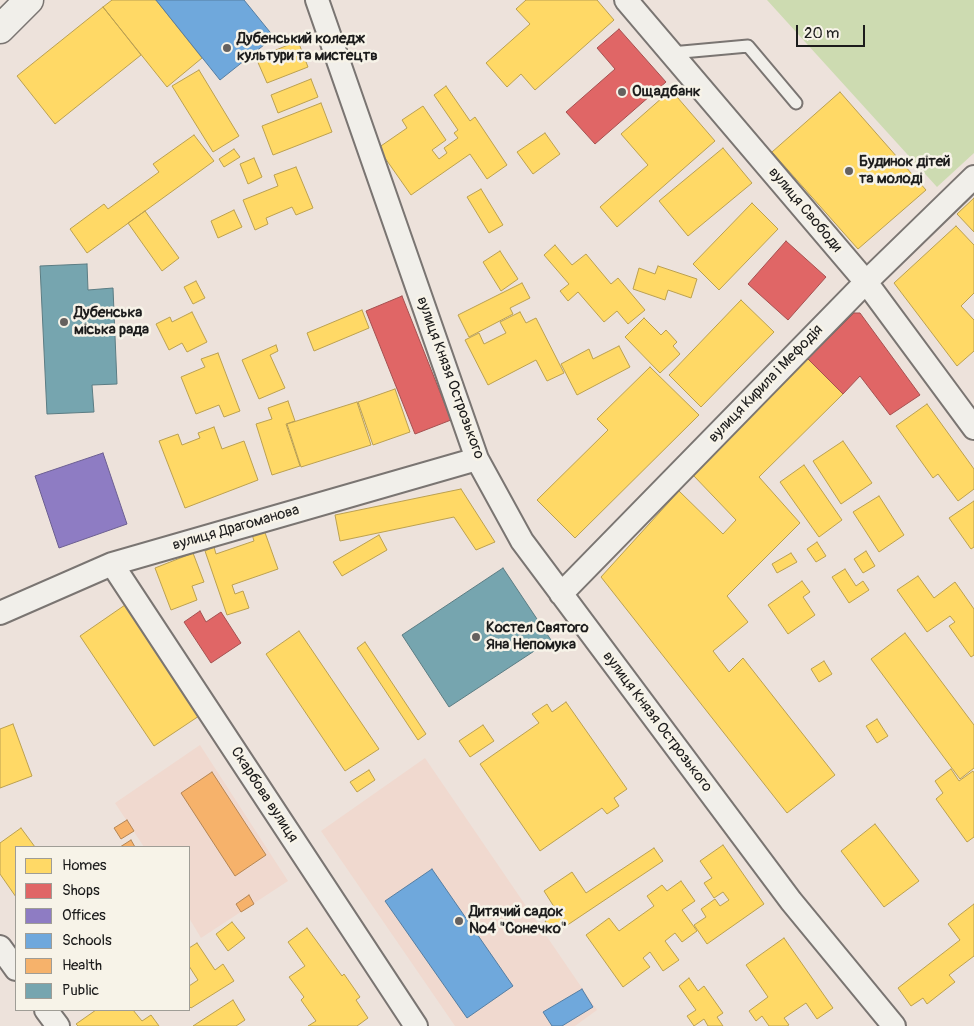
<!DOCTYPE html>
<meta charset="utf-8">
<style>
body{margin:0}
#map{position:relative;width:974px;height:1026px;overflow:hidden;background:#ede2db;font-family:Pangolin,sans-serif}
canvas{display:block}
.legend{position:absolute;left:15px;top:846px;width:175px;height:165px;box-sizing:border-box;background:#f7f3e8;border:1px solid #9f9d96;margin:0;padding:6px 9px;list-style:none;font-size:15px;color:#1c1c1c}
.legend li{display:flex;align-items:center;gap:10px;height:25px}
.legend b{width:25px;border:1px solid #9f9d96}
.scale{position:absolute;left:796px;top:25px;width:69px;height:22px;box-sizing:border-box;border:2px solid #1c1c1c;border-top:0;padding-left:6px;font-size:15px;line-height:18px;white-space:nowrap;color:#1c1c1c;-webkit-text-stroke:4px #f7f3e8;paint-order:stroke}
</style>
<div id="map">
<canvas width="974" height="1026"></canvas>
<ul class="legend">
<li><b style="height:14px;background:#ffd966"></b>Homes</li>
<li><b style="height:14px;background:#e06666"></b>Shops</li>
<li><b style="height:14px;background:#8e7cc3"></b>Offices</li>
<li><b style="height:14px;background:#6fa8dc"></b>Schools</li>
<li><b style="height:14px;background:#f6b26b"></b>Health</li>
<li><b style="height:14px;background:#76a5af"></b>Public</li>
</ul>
<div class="scale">20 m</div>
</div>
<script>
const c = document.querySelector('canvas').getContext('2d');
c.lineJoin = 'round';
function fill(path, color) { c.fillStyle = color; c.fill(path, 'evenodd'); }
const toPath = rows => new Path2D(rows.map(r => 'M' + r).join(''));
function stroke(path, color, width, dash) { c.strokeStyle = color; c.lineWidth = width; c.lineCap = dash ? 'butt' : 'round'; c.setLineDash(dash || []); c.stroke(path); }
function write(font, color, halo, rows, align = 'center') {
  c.font = font + ' Pangolin,sans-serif'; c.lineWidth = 5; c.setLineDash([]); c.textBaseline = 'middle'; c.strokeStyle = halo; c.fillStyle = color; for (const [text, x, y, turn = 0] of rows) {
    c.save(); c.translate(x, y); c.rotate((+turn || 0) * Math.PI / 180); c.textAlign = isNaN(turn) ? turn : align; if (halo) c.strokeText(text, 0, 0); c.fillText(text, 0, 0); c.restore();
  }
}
fill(toPath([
 [200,745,288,881,201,938,189,918,189,847,144,847,115,803],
 [425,758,597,1010,575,1026,455,1026,321,831]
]), '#f0d9cf');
fill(toPath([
 [767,0,974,0,974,153,937,187]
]), '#cddbb1');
const homes = toPath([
 [112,0,156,0,202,58,167,87,103,7,112,0],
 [526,0,597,0,614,20,535,90,521,74,507,87,486,63,530,24,516,9,526,0],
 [103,7,141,55,55,124,17,76,103,7],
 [298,41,308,67,267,83,256,58,298,41],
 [199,70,239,136,213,152,172,86,199,70],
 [311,79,318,97,278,113,271,95,311,79],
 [446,86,470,121,475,117,507,165,487,179,470,154,411,195,378,148,407,128,402,120,423,106,446,140,432,150,439,159,447,153,444,148,458,138,454,133,458,130,434,95,446,86],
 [671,90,715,141,617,227,600,207,648,165,621,134,671,90],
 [840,92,926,190,858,249,772,152,840,92],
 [321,103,332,132,273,155,262,126,321,103],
 [545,133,560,154,533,174,517,152,545,133],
 [194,135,214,161,87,253,70,229,104,204,108,209,159,172,153,164,194,135],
 [723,148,752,183,688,236,659,201,723,148],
 [234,149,240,157,224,167,219,159,234,149],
 [254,158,262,177,248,184,240,164,254,158],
 [296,167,313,208,296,215,292,207,266,218,268,224,255,230,243,200,278,186,274,175,296,167],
 [481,189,503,225,489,233,467,197,481,189],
 [974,198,974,232,957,214,974,198],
 [752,203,778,229,719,290,693,264,752,203],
 [234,210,242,227,218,238,211,221,234,210],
 [145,211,179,258,162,271,128,223,145,211],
 [956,226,974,245,974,293,961,306,974,320,974,351,957,366,894,283,956,226],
 [555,245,572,265,586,254,611,284,618,278,645,310,628,324,617,311,604,322,578,292,568,301,560,291,569,284,544,255,555,245],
 [500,251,518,279,501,291,483,262,500,251],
 [658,266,697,279,691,298,668,290,665,300,633,289,639,268,655,274,658,266],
 [196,281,205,298,193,304,184,287,196,281],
 [522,283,530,298,510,308,513,314,469,337,458,315,522,283],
 [741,300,774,332,701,407,669,375,741,300],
 [362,310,369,328,314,351,307,333,362,310],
 [192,312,207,342,187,352,182,343,169,350,156,324,170,317,172,322,192,312],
 [520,312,526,323,536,318,564,373,547,381,536,360,488,385,465,340,479,333,484,344,506,333,500,322,520,312],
 [644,318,661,335,666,330,677,342,673,346,680,354,660,373,625,337,644,318],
 [276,345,278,351,270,355,285,388,259,399,242,360,276,345],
 [619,346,630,367,577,395,561,364,589,349,593,359,619,346],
 [218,353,240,411,224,417,219,405,196,414,181,377,205,367,201,359,218,353],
 [808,359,843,394,759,477,800,523,727,596,748,622,713,651,729,672,743,658,835,775,787,813,601,577,679,491,723,534,736,520,693,475,808,359],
 [650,367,699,415,575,538,537,500,608,430,597,419,650,367],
 [395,389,410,432,373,445,358,402,395,389],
 [288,401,295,421,286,424,300,466,272,475,256,424,272,419,268,408,288,401],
 [357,402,371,445,301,467,287,424,357,402],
 [927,404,974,469,974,489,958,501,938,474,933,478,896,426,927,404],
 [214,427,222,449,244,441,258,480,185,508,159,441,178,434,182,445,200,438,198,433,214,427],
 [843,441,872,483,841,504,813,461,843,441],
 [804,465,842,520,819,537,780,482,804,465],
 [461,489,495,542,476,550,454,517,340,541,335,515,461,489],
 [879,496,904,535,879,552,853,512,879,496],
 [974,501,974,547,971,549,949,518,974,501],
 [263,527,278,569,232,585,235,594,243,591,249,608,227,615,205,551,214,547,216,554,254,541,251,531,263,527],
 [379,535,387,550,342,576,333,562,379,535],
 [817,542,826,556,816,562,807,549,817,542],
 [866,551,875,566,863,573,854,559,866,551],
 [193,553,204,582,192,586,197,600,171,610,155,568,193,553],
 [791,553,797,562,777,573,772,564,791,553],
 [845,569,856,586,863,581,869,590,849,603,832,577,845,569],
 [918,576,934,598,955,582,974,609,974,655,971,657,949,626,955,622,950,616,927,632,897,590,918,576],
 [802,581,810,592,803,597,815,615,788,634,768,605,802,581],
 [125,605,199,716,154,746,80,636,125,605],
 [299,631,379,749,345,771,266,654,299,631],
 [905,633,974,725,974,768,960,779,871,659,905,633],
 [365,642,426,734,418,740,357,648,365,642],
 [824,661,832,674,819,682,811,669,824,661],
 [566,702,627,789,614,798,619,806,607,814,602,808,540,851,480,764,539,723,532,714,547,704,552,712,566,702],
 [877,719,888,736,877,743,866,726,877,719],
 [13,724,32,776,0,788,0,729,13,724],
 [483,725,494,741,470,757,459,741,483,725],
 [951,769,959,781,973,771,974,773,974,837,967,842,936,799,943,793,935,781,951,769],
 [369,770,375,780,357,792,350,782,369,770],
 [875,824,919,881,884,907,841,851,875,824],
 [21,828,35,847,16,847,16,897,0,874,0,843,21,828],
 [723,845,764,904,707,944,694,925,706,917,701,909,715,899,720,906,729,900,723,892,714,898,704,883,712,878,700,861,723,845],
 [654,848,663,861,554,934,545,921,558,913,544,891,572,872,586,893,654,848],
 [681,881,695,901,682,910,697,931,682,942,675,933,665,941,679,960,663,971,650,952,643,958,650,967,623,987,586,935,609,918,619,931,654,906,647,896,662,885,667,891,681,881],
 [974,904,974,956,949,975,955,982,927,1004,923,998,911,1006,898,988,960,940,948,924,974,904],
 [232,922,245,938,228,951,216,934,232,922],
 [307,928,342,976,344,974,360,997,356,1000,368,1018,357,1026,308,1026,316,1021,301,1000,304,997,289,977,305,966,288,942,307,928],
 [784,938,833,1008,817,1019,806,1003,784,1018,789,1025,787,1026,769,1026,762,1016,756,1021,749,1011,768,997,746,965,784,938],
 [197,943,215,970,223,964,234,981,191,1008,189,1006,189,986,198,980,189,966,189,948,197,943],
 [689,978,698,991,704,986,723,1013,717,1017,723,1026,708,1026,704,1019,694,1026,687,1016,696,1010,679,986,689,978],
 [233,1000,245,1020,236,1026,193,1026,233,1000],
 [96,1010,133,1010,142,1021,151,1015,159,1026,78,1026,76,1024,96,1010]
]);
fill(homes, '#ffd966');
stroke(homes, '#bba050', 1);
const shops = toPath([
 [619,29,666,82,595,144,566,112,615,69,597,48,619,29],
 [786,241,826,277,788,320,748,284,786,241],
 [402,296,451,420,415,434,366,311,402,296],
 [854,313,860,313,920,395,890,415,860,376,843,394,808,359,854,313],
 [200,611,206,622,221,612,241,643,211,663,184,622,200,611]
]);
fill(shops, '#e06666');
stroke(shops, '#a55050', 1);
const offices = toPath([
 [103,453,127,524,59,548,35,476,103,453]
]);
fill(offices, '#8e7cc3');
stroke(offices, '#6c5f91', 1);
const schools = toPath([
 [156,0,244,0,274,37,220,80,156,0],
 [432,869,513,986,467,1018,385,901,432,869],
 [582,989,593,1007,562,1026,552,1026,543,1012,582,989]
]);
fill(schools, '#6fa8dc');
stroke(schools, '#567ea2', 1);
const health = toPath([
 [212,772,266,855,235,876,181,793,212,772],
 [127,820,134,831,121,839,114,828,127,820],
 [131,840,135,847,120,847,131,840],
 [249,895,254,904,241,912,236,904,249,895]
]);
fill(health, '#f6b26b');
stroke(health, '#b58553', 1);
const public = toPath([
 [87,264,88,290,113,288,117,384,92,385,94,412,47,414,40,266,87,264],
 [503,568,551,640,449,707,402,635,503,568]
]);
fill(public, '#76a5af');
stroke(public, '#5b7c83', 1);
const lane = toPath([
 [671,53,748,46,796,103]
]);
const street = toPath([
 [317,0,477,459,522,541,791,901,894,1026],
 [626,0,866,282,974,428],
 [112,564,416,1026],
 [561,594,866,282,974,177],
 [0,613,112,564,477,459],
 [0,947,16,969],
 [46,1010,58,1026]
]);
const secondary = toPath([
 [0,29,29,0]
]);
stroke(lane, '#7a7572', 15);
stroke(street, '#7a7572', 26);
stroke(secondary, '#7a7572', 31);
stroke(lane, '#f1efea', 11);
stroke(street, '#f1efea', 22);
stroke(secondary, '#f1efea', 28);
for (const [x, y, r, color] of [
 [227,48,5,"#65615f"],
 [622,92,5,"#65615f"],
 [849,171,5,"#65615f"],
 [64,322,5,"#65615f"],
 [476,637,5,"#65615f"],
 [459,921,5,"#65615f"]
]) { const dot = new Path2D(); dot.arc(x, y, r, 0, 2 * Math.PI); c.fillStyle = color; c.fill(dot); stroke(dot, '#f7f3e8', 2); }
write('bold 15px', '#1c1c1c', '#f7f3e8', [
 ["Дубенський коледж",237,39],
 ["культури та мистецтв",237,56],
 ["Ощадбанк",632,92],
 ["Будинок дітей",859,162],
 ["та молоді",859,179],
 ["Дубенська",74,313],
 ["міська рада",74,330],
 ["Костел Святого",486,628],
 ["Яна Непомука",486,645],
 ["Дитячий садок",469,912],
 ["№4 \"Сонечко\"",469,929]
], 'left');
write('15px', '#1c1c1c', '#f7f3e8', [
 ["вулиця Свободи",805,210,50],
 ["вулиця Князя Острозького",450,378,70],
 ["вулиця Кирила і Мефодія",766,384,-46],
 ["вулиця Драгоманова",236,528,-16],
 ["вулиця Князя Острозького",657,722,53],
 ["Скарбова вулиця",264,795,57]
]);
</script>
